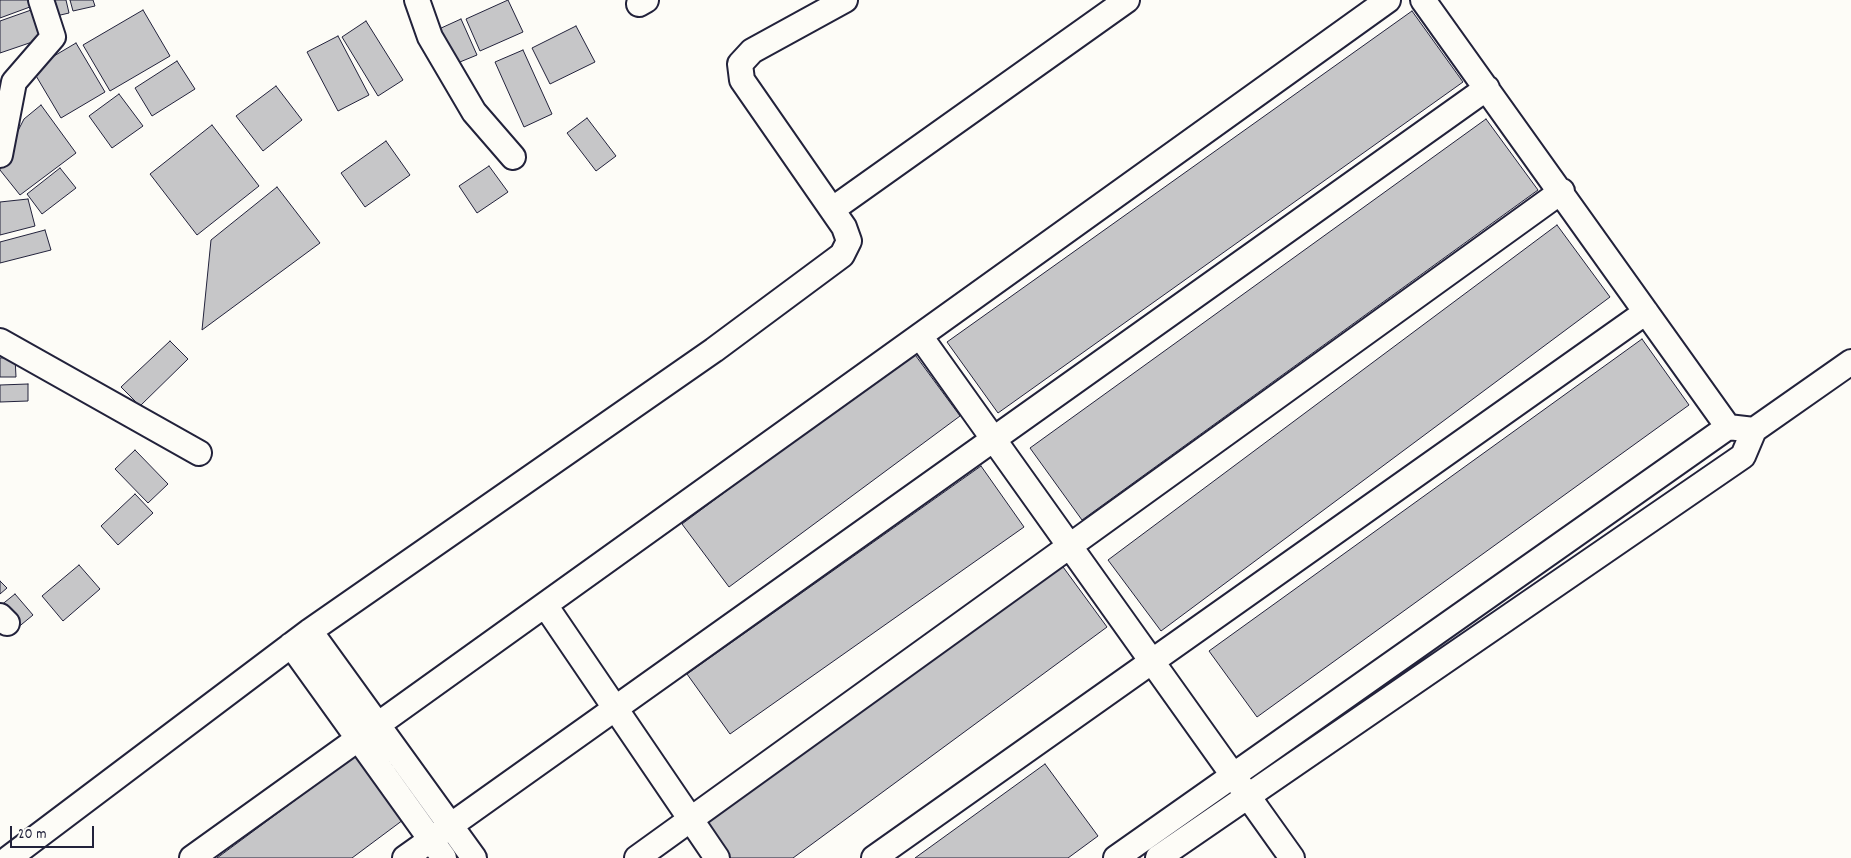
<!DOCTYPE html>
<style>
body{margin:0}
#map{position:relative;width:1851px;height:858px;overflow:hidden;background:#fdfcf7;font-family:Dekko,sans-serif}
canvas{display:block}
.scale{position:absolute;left:10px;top:826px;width:84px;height:22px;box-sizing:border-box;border:2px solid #22223b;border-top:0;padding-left:6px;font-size:15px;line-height:18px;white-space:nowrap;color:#22223b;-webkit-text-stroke:4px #fdfcf7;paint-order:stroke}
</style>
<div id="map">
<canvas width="1851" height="858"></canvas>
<div class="scale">20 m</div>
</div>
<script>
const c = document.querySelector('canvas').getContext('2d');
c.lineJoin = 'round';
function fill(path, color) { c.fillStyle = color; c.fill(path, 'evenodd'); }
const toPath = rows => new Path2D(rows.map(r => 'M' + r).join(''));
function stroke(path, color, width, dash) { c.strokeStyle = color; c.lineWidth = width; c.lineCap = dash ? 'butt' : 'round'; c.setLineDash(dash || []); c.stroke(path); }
const building = toPath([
 [0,0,36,0,38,4,0,18,0,0],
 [48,0,66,0,69,13,52,17,48,0],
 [70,0,93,0,95,6,73,11,70,0],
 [508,0,523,32,480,51,466,19,508,0],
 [34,9,44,38,0,53,0,21,34,9],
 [143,10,170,56,110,91,83,45,143,10],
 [1412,11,1463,82,998,413,947,342,1412,11],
 [461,19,477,55,455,64,439,29,461,19],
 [366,21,403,80,378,96,342,37,366,21],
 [576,26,595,62,550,84,532,48,576,26],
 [338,36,369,95,338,111,307,52,338,36],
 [76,43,105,92,61,118,32,69,76,43],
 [523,50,552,114,524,127,495,62,523,50],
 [177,61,195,89,152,116,135,88,177,61],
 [276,86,302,120,263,151,236,116,276,86],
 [119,94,143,126,112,148,89,116,119,94],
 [41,105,76,153,20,195,0,170,0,166,24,119,41,105],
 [587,118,616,156,596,171,567,133,587,118],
 [1486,119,1538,190,1082,520,1030,448,1486,119],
 [212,125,259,186,197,235,150,174,212,125],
 [386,141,410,175,365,207,341,173,386,141],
 [489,166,508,192,477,213,459,186,489,166],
 [60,168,76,188,42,214,27,194,60,168],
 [277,187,320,243,202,330,211,240,277,187],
 [28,199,35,226,0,235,0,202,28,199],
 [1557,225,1610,297,1161,631,1108,560,1557,225],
 [45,230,51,250,0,263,0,242,45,230],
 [1642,339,1689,405,1257,717,1209,651,1642,339],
 [170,341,188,359,140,406,121,387,170,341],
 [913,352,960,416,729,587,682,524,913,352],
 [15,357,16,377,0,377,0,358,15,357],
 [28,384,28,401,0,402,0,385,28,384],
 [135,450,168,484,148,503,115,469,135,450],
 [981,466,1024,527,730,734,687,674,981,466],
 [135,494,153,513,118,545,101,526,135,494],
 [1055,556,1107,627,793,858,719,858,693,823,1055,556],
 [79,565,100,589,63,621,42,596,79,565],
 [0,581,7,588,0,594,0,581],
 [15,594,33,615,16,629,0,606,15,594],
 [359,753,407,817,352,858,217,858,359,753],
 [1045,764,1098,836,1068,858,915,858,1045,764]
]);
fill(building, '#c6c6c8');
stroke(building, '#22223b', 1);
const minor = toPath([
 [417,0,430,37,474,112,513,157],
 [1423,0,1728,427],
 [639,4,646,0],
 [0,155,14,82,53,37,41,0],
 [833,209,1127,0],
 [920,336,1292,858],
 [0,341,199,453],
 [545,605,717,858],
 [0,616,7,623],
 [310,631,474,858],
 [291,645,444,858],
 [9,858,310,631,714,350,842,255,849,241,844,227,742,80,740,64,752,51,845,0],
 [192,858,1388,0],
 [405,858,1487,88],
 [637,858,1562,191],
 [874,858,1646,312],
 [1116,858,1728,427,1754,430],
 [1158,858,1743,456,1754,430,1851,362]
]);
stroke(minor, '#22223b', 28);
stroke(minor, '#fdfcf7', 24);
</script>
